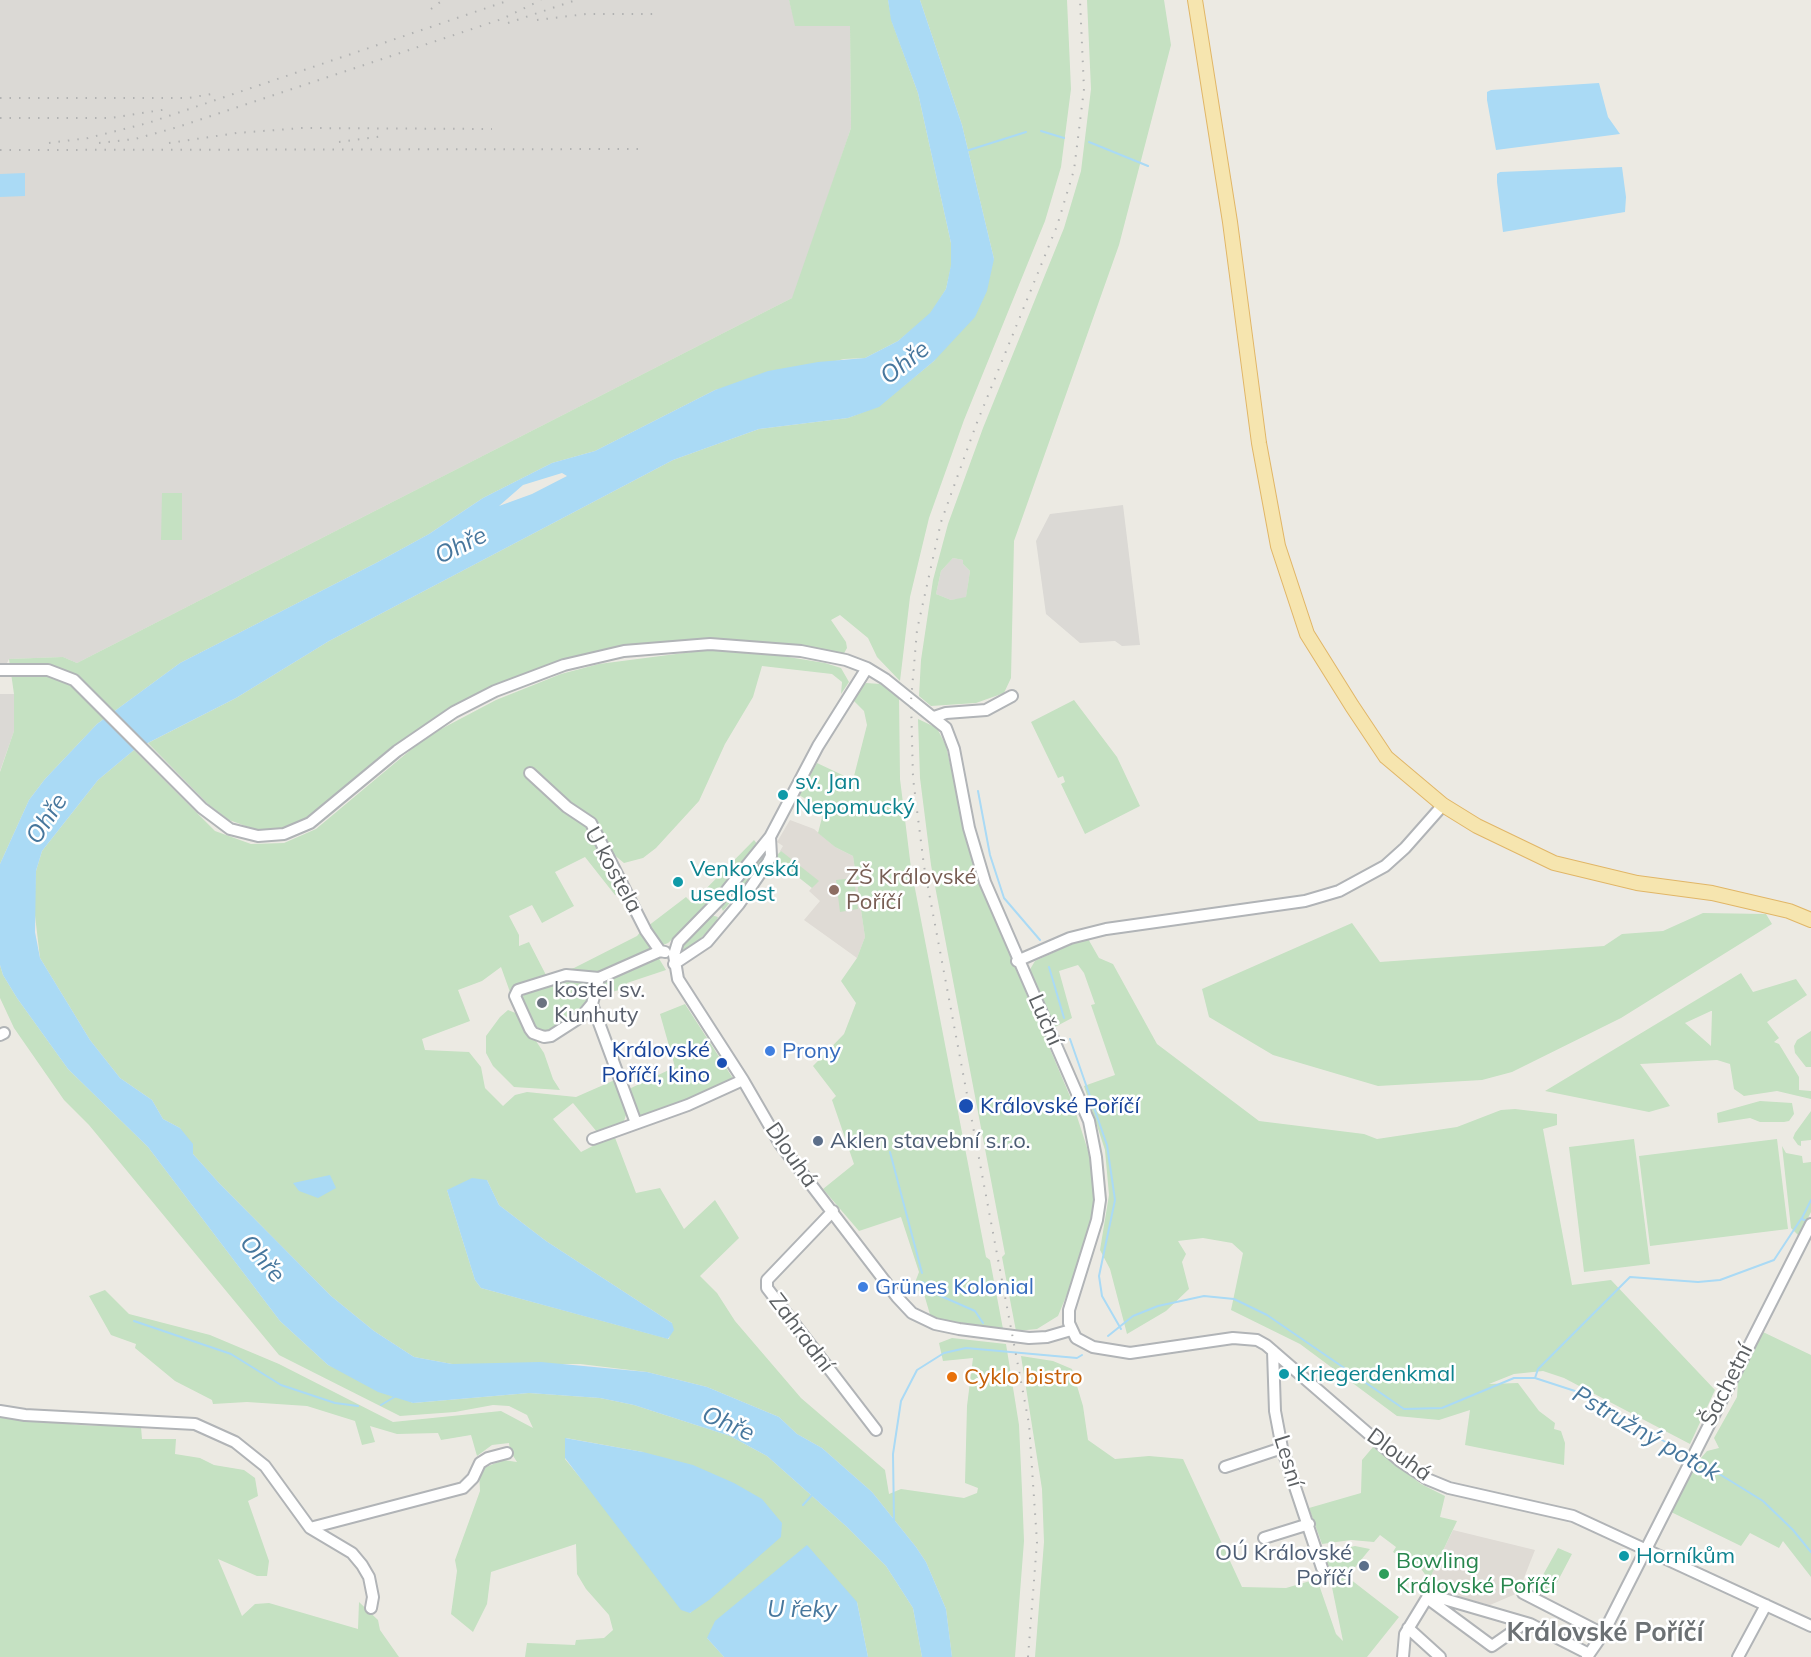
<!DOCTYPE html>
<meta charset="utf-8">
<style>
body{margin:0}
canvas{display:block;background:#eceae3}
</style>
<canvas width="1811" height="1657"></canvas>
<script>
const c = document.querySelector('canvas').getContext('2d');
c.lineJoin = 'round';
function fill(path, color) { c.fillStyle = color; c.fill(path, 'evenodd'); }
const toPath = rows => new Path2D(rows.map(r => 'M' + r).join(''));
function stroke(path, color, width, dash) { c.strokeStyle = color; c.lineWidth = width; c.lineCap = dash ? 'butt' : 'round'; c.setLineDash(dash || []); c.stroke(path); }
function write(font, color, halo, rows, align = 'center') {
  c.font = font + ' Mulish,sans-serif'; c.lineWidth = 5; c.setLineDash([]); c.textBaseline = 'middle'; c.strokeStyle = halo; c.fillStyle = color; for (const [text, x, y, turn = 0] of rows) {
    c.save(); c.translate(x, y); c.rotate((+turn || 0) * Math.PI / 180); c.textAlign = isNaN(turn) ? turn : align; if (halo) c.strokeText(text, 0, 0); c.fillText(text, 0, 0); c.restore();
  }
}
fill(toPath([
 [0,0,789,0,796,26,850,26,851,128,794,297,77,663,63,657,9,659,7,663,0,663],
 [1123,505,1140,645,1122,646,1115,641,1080,643,1046,614,1036,541,1050,514],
 [953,558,963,560,963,564,970,571,966,598,951,600,936,594,941,571],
 [0,694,14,694,14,731,0,771]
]), '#dbd9d5');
fill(toPath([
 [790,820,814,829,835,847,853,856,865,937,857,958,804,920,820,901,809,891,818,881,780,851,783,846,777,842],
 [1453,1530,1535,1550,1518,1593,1490,1605,1463,1598,1429,1580]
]), '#dfdbd5');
fill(toPath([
 [789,0,888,0,892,22,918,93,951,243,951,267,946,289,930,315,898,341,865,358,844,359,715,390,595,451,552,463,483,498,429,534,376,563,180,663,97,724,45,779,29,800,0,864,0,772,14,731,14,694,9,659,63,657,77,663,792,298,851,128,850,26,795,26],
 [920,0,1067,0,1071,89,1061,167,1045,221,964,420,929,518,910,597,900,681,877,657,868,638,840,615,831,620,846,642,847,648,843,655,784,644,712,639,627,647,573,658,520,676,486,692,298,824,281,830,254,829,229,820,208,804,148,743,236,698,329,641,673,460,759,429,848,418,879,406,934,361,994,259,962,125],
 [1087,0,1164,0,1171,45,1119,245,1014,541,1011,678,1004,693,976,703,931,706,919,696,921,660,933,580,948,524,983,428,1064,228,1081,171,1091,89],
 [953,558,963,560,963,564,970,571,966,597,951,600,936,594,941,571],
 [162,493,182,493,182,540,161,540],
 [707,650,782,656,825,663,841,668,849,682,841,694,842,682,832,674,762,666,753,697,725,744,699,801,656,848,643,858,624,863,612,853,600,853,622,893,615,895,585,857,555,872,574,906,542,923,532,905,509,916,519,935,519,946,529,942,546,975,574,968,637,936,643,929,654,949,598,975,522,987,510,992,501,967,482,981,458,990,470,1021,422,1039,425,1050,469,1052,481,1067,485,1088,503,1106,515,1095,527,1092,576,1097,617,1079,628,1109,623,1124,597,1132,573,1103,553,1119,581,1152,614,1135,636,1193,660,1188,684,1229,715,1200,739,1238,700,1276,717,1293,735,1321,801,1398,885,1470,889,1494,901,1489,964,1498,977,1493,978,1488,965,1483,967,1406,973,1358,943,1361,939,1343,952,1338,1006,1344,1019,1425,1022,1490,1024,1541,1015,1657,952,1657,946,1609,926,1562,916,1547,872,1492,822,1448,797,1434,779,1417,707,1387,647,1372,580,1364,452,1364,414,1357,374,1331,331,1296,219,1183,193,1154,180,1128,163,1119,152,1100,120,1078,90,1040,40,958,34,907,36,871,42,851,98,780,134,750,215,831,251,844,284,843,316,829,426,737,496,700,561,674,599,664],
 [487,1180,499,1205,546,1241,672,1323,669,1339,481,1288,475,1280,447,1190],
 [866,683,880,684,899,697,900,779,911,868,986,1257,990,1260,1003,1329,931,1318,924,1294,913,1288,919,1272,901,1217,859,1231,823,1189,854,1164,832,1100,836,1096,813,1066,844,1034,856,1003,841,981,857,958,865,937,853,856,835,847,818,833,824,810,799,795,817,763,853,780,867,725,864,711,852,699],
 [1074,700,1117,757,1140,806,1085,834,1061,784,1065,782,1063,776,1058,778,1031,722],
 [918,719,937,728,946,746,971,856,980,884,1072,1101,1092,1163,1095,1192,1092,1218,1077,1270,1058,1316,1037,1329,1016,1331,1011,1305,1002,1257,1005,1254,931,865,920,778],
 [754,840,758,845,707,908,668,943,661,946,648,926,686,897,692,903],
 [766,848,769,852,763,863,723,911,721,907],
 [781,851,819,881,812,888,774,858],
 [854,878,858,909,840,912,836,880],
 [1703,913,1766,914,1772,924,1621,1018,1512,1072,1482,1080,1378,1086,1273,1055,1209,1017,1202,989,1352,923,1380,962,1604,946,1622,934,1663,931],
 [711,915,718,917,716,922,686,954,680,954,683,944],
 [1087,937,1099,958,1113,964,1157,1044,1259,1121,1364,1134,1377,1139,1457,1127,1501,1110,1515,1109,1557,1114,1557,1125,1543,1129,1572,1285,1611,1280,1715,1390,1690,1444,1564,1378,1543,1371,1514,1374,1489,1384,1518,1383,1539,1411,1555,1423,1554,1429,1561,1431,1565,1443,1564,1465,1465,1445,1470,1410,1439,1420,1397,1416,1300,1344,1231,1310,1243,1253,1232,1243,1203,1238,1178,1241,1186,1254,1182,1262,1189,1289,1166,1311,1127,1334,1110,1269,1100,1250,1109,1195,1105,1150,1084,1086,1115,1075,1091,1005,1095,1004,1084,973,1078,965,1059,971,1072,1018,1055,1027,1029,971,1035,961],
 [658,957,666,970,627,983,627,988,596,996,603,982],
 [0,965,3,975,17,998,68,1069,148,1147,280,1321,328,1365,413,1403,529,1393,600,1398,634,1405,730,1436,767,1456,847,1527,886,1566,913,1608,922,1657,868,1657,857,1602,707,1638,724,1657,525,1657,527,1643,575,1645,576,1640,604,1638,613,1630,609,1615,586,1589,577,1574,576,1544,491,1572,487,1604,473,1632,451,1614,457,1571,455,1560,480,1491,479,1470,503,1460,517,1462,510,1451,509,1443,492,1445,477,1456,471,1435,441,1440,438,1433,397,1434,370,1426,375,1442,362,1445,355,1421,307,1406,247,1402,213,1404,212,1400,175,1381,135,1348,136,1344,111,1335,89,1296,105,1290,129,1314,210,1335,279,1364,393,1422,501,1411,533,1428,527,1415,509,1406,493,1405,455,1412,400,1416,279,1355,89,1125,64,1100,14,1028,0,998],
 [566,1438,643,1452,741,1569,690,1613,565,1459],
 [1741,973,1753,992,1796,979,1807,995,1767,1022,1779,1038,1774,1042,1779,1044,1799,1077,1799,1090,1811,1091,1811,1099,1777,1091,1744,1096,1734,1089,1730,1064,1717,1060,1640,1064,1670,1106,1649,1112,1545,1091],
 [1711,1011,1712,1011,1711,1046,1685,1023],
 [573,978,594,982,590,998,580,1013,551,1034,536,1032,521,998,528,991],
 [685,1004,734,1080,685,1102,640,1117,629,1089,675,1067,660,1014],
 [508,1010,518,1014,544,1053,553,1079,560,1090,514,1087,493,1066,486,1053,486,1036,500,1017],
 [1811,1031,1811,1067,1806,1067,1795,1053,1794,1046,1797,1040],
 [1760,1101,1792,1103,1794,1114,1789,1121,1784,1122,1760,1122,1750,1118,1718,1123,1717,1113],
 [1811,1111,1811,1140,1801,1141,1801,1146,1798,1145,1793,1138,1795,1133],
 [1634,1139,1650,1264,1584,1272,1569,1147],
 [1777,1139,1788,1229,1650,1246,1639,1156],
 [1782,1146,1786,1153,1802,1156,1803,1163,1811,1162,1811,1212,1799,1236,1791,1228],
 [1763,1332,1811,1355,1811,1577,1783,1541,1779,1548,1750,1533,1741,1546,1669,1511,1695,1465,1707,1451,1719,1448,1714,1438,1737,1397,1738,1382],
 [1021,1356,1053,1361,1072,1369,1083,1406,1088,1440,1115,1459,1149,1456,1183,1459,1242,1587,1286,1588,1317,1579,1336,1634,1343,1641,1325,1553,1355,1546,1370,1549,1352,1571,1350,1579,1399,1617,1367,1657,1035,1657,1044,1542,1042,1489],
 [0,1413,77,1425,141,1427,142,1439,176,1439,175,1454,200,1458,214,1465,244,1470,255,1478,258,1496,248,1501,269,1561,267,1576,257,1576,218,1559,242,1616,255,1604,269,1603,358,1629,359,1602,378,1620,380,1630,399,1657,0,1657],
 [1373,1447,1421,1484,1445,1496,1440,1517,1457,1521,1429,1580,1417,1563,1401,1551,1398,1555,1393,1552,1396,1547,1380,1535,1374,1542,1351,1540,1322,1544,1309,1508,1361,1493,1362,1460],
 [1558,1548,1572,1554,1552,1592,1538,1584]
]), '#c5e1c2');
fill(toPath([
 [888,0,920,0,962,125,994,259,987,291,975,317,934,361,879,407,848,418,759,429,673,460,329,641,236,698,134,750,98,780,42,851,36,871,35,932,40,958,90,1040,120,1078,152,1100,163,1119,180,1128,193,1144,193,1154,219,1183,331,1296,374,1331,414,1357,452,1364,541,1362,647,1372,707,1387,779,1417,797,1434,822,1448,872,1492,916,1547,926,1562,946,1609,952,1657,922,1657,913,1608,886,1566,847,1527,767,1456,730,1436,634,1405,600,1398,529,1393,413,1403,378,1392,328,1365,280,1321,148,1147,68,1069,17,998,3,975,0,965,0,864,29,800,45,779,97,724,180,663,376,563,429,534,483,498,552,463,595,451,715,390,768,371,818,362,865,358,898,341,930,313,946,289,951,265,951,243,918,93,891,20],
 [562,473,567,476,532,494,499,506,523,485],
 [1599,83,1608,117,1620,134,1496,150,1487,100,1487,92,1491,90],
 [1622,167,1626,197,1625,212,1503,232,1497,182,1497,174,1500,172],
 [25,173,25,196,0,197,0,174],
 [330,1175,336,1188,318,1198,299,1191,293,1183],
 [472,1178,487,1180,499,1205,546,1241,672,1323,674,1330,668,1339,481,1288,475,1280,447,1190],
 [565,1438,643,1452,693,1465,734,1483,762,1499,782,1523,781,1537,709,1600,690,1613,681,1610,565,1458],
 [807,1545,857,1602,868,1657,724,1657,707,1638,715,1621]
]), '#aadaf5');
stroke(toPath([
 [1041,131,1064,138],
 [1089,142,1148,166],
 [966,151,1026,132],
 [978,791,990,855,1004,898,1040,940],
 [1049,967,1064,1018],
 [1070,1039,1107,1145,1115,1200,1099,1276,1102,1296,1121,1329],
 [890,1152,922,1273],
 [1802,1218,1811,1200],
 [923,1282,934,1293,975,1311,983,1323],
 [134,1321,231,1354,281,1385,335,1403,358,1406],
 [1108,1336,1133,1316,1158,1306,1204,1296,1234,1299,1267,1315,1404,1409,1442,1408,1514,1378,1535,1378,1578,1392,1690,1456],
 [1535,1378,1538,1369,1630,1277,1698,1282,1720,1280,1774,1260,1801,1219,1808,1221],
 [381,1405,396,1396],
 [1695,1459,1763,1501,1793,1530,1811,1552],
 [803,1505,813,1494],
 [894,1521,893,1454,901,1401,917,1370,944,1353,966,1348,1077,1358,1082,1355]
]), '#aadaf5', 2);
const minor = toPath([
 [867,668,818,746,770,837,719,900,678,942,674,955,678,979,743,1080,780,1144,897,1297,912,1313,935,1324,959,1329,1029,1338,1047,1337,1071,1330],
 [0,670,48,670,74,680,202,808,230,829,258,836,284,834,310,823,397,751,454,712,495,691,564,665,624,651,710,644,801,651,846,660,867,668,885,679,946,728,954,749,969,828,985,882,1089,1121,1096,1157,1100,1200,1097,1220,1069,1310,1069,1323,1076,1338,1093,1347,1130,1353,1233,1338,1257,1340,1266,1345,1400,1461,1427,1479,1449,1488,1573,1516,1811,1626],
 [934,717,946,713,986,710,1012,696],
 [530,773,567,807,591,823,646,931,660,951,665,952],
 [1017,961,1070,938,1106,929,1305,901,1339,891,1385,866,1405,848,1443,805],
 [674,964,707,942,739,904,768,862,771,856,770,837],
 [599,978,592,1004,636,1123],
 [592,1004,582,1016,551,1036,544,1037,533,1033,530,1029,515,996,518,990,566,975,599,978,660,951],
 [0,1035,4,1033],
 [593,1139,688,1105,743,1080],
 [833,1211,767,1280,767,1288,876,1430],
 [1273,1351,1275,1411,1282,1448,1322,1568],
 [0,1411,25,1415,195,1424,235,1442,265,1466,310,1528,352,1553,362,1565,369,1577,373,1597,371,1608],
 [1225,1467,1282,1448],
 [310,1528,463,1488,473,1478,480,1463,488,1458,507,1453],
 [1264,1538,1309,1524],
 [1523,1593,1603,1634],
 [1427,1598,1444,1599,1530,1624,1589,1654],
 [1427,1598,1492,1646,1525,1623],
 [1408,1628,1440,1657],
 [1403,1657,1405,1634,1427,1598],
 [1587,1657,1603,1634,1811,1224],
 [1738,1657,1766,1605]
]);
const major = toPath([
 [1195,0,1230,222,1259,443,1278,546,1307,634,1352,706,1386,757,1443,805,1477,826,1554,863,1637,883,1712,893,1789,911,1811,920]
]);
stroke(minor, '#b1b4b7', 14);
stroke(major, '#e1b667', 16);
stroke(minor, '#fff', 10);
stroke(major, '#f6e5af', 14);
stroke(toPath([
 [431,9,443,0],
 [537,20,586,14,653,14],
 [508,23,576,0],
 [0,98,188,98,212,94],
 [0,118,111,118,168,109],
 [339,142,384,136],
 [49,143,88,138,148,123,510,0],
 [99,143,135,139,178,127,502,19,541,0],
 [169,143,237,133,302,128,492,129],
 [0,150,646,149],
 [1028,1657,1037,1542,1029,1424,924,866,913,778,911,701,917,630,941,522,976,425,1057,226,1074,170,1084,89,1080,0]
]), '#b1b2b2', 2, [1.5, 8]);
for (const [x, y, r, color] of [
 [783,795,6,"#0f9aa8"],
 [678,882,6,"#0f9aa8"],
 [834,890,6,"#8d6e63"],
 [542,1003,6,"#6b7280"],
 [770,1051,6,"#3f7fe0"],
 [722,1063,6,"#1a4fb4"],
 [966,1106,8,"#1a4fb4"],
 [818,1141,6,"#5c6f8a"],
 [863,1287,6,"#3f7fe0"],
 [1284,1374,6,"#0f9aa8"],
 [952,1377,6,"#e8710a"],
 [1624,1556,6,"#0f9aa8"],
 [1364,1566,6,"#5c6f8a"],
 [1384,1574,6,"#2e9e5b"]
]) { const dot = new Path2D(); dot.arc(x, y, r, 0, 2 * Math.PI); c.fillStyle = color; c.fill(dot); stroke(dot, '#fff', 2); }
write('22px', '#0d838f', '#fff', [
 ["sv. Jan",795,782],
 ["Nepomucký",795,807],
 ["Venkovská",690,869],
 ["usedlost",690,894],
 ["Kriegerdenkmal",1296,1374],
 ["Horníkům",1636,1556]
], 'left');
write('22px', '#5b5f62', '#fff', [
 ["U kostela",613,870,61],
 ["Luční",1045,1020,66],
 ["Dlouhá",791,1155,55],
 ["Zahradní",801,1333,53],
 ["Šachetní",1727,1385,-63],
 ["Dlouhá",1399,1455,36],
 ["Lesní",1288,1461,73]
]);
write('22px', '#785e54', '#fff', [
 ["ZŠ Královské",846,877],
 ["Poříčí",846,902]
], 'left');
write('22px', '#5b616d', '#fff', [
 ["kostel sv.",554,990],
 ["Kunhuty",554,1015]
], 'left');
write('22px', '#164399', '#fff', [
 ["Královské",710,1050],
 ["Poříčí, kino",710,1075],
 ["Královské Poříčí",980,1106,"left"]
], 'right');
write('22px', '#366cbe', '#fff', [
 ["Prony",782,1051],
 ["Grünes Kolonial",875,1287]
], 'left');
write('22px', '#4e5e75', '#fff', [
 ["Aklen stavební s.r.o.",830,1141],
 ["OÚ Královské",1352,1553,"right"],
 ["Poříčí",1352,1578,"right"]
], 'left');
write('22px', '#c56008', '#fff', [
 ["Cyklo bistro",964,1377]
], 'left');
write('22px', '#27864d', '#fff', [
 ["Bowling",1396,1561],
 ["Královské Poříčí",1396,1586]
], 'left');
write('italic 24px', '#47779d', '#fff', [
 ["Ohře",905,363,-38],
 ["Ohře",461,546,-26],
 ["Ohře",47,819,-57],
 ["Ohře",262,1259,49],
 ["Ohře",728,1424,23],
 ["Pstružný potok",1646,1434,30],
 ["U řeky",802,1610]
]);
write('bold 26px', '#6c7174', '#fff', [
 ["Královské Poříčí",1605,1633]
]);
</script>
